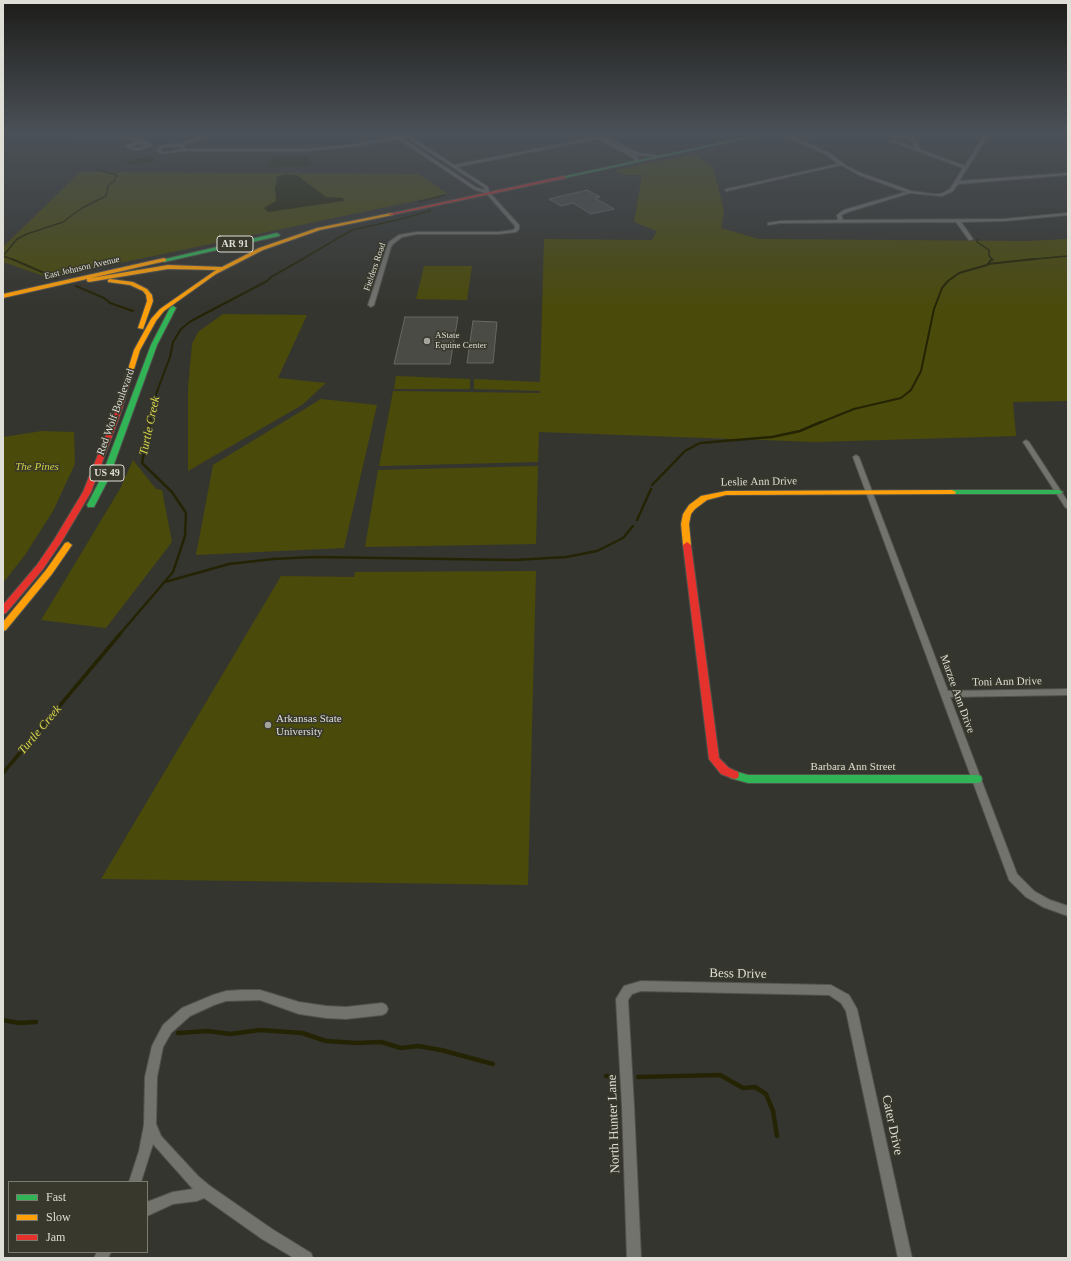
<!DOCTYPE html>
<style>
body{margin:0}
#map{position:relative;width:1071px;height:1261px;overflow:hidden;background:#35352f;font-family:Georgia,serif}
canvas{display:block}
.frame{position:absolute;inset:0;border:4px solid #dfdfd7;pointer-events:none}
.legend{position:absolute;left:8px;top:1181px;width:140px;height:72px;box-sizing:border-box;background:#38382c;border:1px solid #7b7b70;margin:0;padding:5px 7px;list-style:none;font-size:12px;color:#dfdfd7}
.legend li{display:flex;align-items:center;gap:8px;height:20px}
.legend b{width:20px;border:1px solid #7b7b70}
</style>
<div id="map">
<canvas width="1071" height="1261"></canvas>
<div class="frame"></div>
<ul class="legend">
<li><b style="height:5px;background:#30b455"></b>Fast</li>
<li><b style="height:5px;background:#ff9f0a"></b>Slow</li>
<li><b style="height:5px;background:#e5322d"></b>Jam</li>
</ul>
</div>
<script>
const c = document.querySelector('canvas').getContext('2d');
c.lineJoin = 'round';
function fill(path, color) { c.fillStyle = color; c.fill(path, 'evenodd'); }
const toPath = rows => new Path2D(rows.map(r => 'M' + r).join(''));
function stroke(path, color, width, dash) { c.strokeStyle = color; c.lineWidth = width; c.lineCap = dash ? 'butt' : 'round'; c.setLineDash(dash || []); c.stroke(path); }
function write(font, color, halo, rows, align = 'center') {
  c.font = font + ' Georgia,serif'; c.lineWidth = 3; c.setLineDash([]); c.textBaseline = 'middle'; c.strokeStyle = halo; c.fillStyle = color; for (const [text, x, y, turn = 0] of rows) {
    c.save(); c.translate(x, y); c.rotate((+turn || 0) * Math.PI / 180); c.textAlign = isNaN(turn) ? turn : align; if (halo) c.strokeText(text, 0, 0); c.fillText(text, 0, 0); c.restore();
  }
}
fill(toPath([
 [694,154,713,166,724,211,721,228,759,239,1027,241,1068,239,1068,401,1013,402,1016,436,816,442,539,432,538,462,379,466,393,391,540,393,540,391,474,389,474,379,540,382,544,239,652,240,657,231,634,222,642,175,625,175,615,170],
 [80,172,419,174,448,194,49,278,3,262,3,247],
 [424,266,472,266,467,300,416,299],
 [223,314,307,315,278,378,326,383,302,405,188,471,188,388,192,344,198,332],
 [396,376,470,379,470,389,394,389],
 [321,399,377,405,344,548,196,555,213,465],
 [42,431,74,432,75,464,53,511,25,555,3,583,3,437],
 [133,460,156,489,162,490,172,542,106,628,41,620,120,489],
 [538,466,536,544,365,547,378,470],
 [536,571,528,885,101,879,281,576,354,577,355,572]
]), '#4a4a0a');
fill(toPath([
 [148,156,152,157,154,160,152,162,134,165,123,163],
 [306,156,308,157,312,166,266,168,274,157],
 [286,174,297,175,326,197,343,198,344,201,268,212,264,208,276,201,275,187,277,183,276,177]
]), '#242405');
stroke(toPath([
 [419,202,445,195],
 [978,239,977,242,989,250,989,256,993,260],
 [14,260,3,256,17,239,27,234,63,222,82,208,106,196,108,186,114,181,117,175,95,169],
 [301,260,352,230,397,220,430,211,430,209],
 [1025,260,1068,256]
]), '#242405', 1.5);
stroke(toPath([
 [12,259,56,278],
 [988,264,1035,259],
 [76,286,104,298,110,303,133,311],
 [150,423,156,394,170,357,173,342,181,329,191,321,267,281,271,277,303,259],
 [819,423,854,409,901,398,911,390,921,371,934,309,942,288,948,281,959,273,987,265,992,259]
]), '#242405', 2);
stroke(toPath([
 [652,485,685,451,700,443,772,437,800,431,821,422],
 [637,520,651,489],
 [165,582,229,564,273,559,314,557,514,560,566,557,597,551,623,538,633,526],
 [119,635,173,572,185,536,186,513,172,492,142,463,150,422]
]), '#242405', 2.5);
stroke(toPath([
 [3,773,120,634]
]), '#242405', 3.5);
stroke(toPath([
 [3,1020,19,1023,36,1022],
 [178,1033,208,1031,230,1034,260,1030,302,1033,326,1041,356,1043,381,1042,401,1048,418,1046,441,1050,493,1064],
 [606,1076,614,1077],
 [638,1077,720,1075,743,1088,755,1087,766,1094,773,1111,777,1136]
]), '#242405', 4.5);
const building = toPath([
 [587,190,600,197,595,198,614,209,591,214,573,203,561,206,549,199,587,190],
 [405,317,458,317,450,364,394,364,405,317],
 [473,321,497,322,493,363,467,363,473,321]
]);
fill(building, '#4b4b46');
stroke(building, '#686863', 1);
const street = toPath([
 [71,134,122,134,149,142,152,146,139,150,133,150,126,147,129,144,138,142,122,136,71,136,69,135,71,134],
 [138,144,147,144,148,145,139,148,131,147,138,144],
 [209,134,214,134,183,145,186,149,309,149,357,144,395,137,391,134,395,134,399,136,404,135,402,134,419,134,410,136,454,165,602,136,639,153,660,156,658,157,637,155,605,139,637,156,638,161,635,162,634,158,602,141,601,138,457,167,488,187,489,192,519,225,519,229,516,232,499,234,417,234,402,237,393,244,391,247,374,305,371,307,368,305,387,247,389,242,399,235,417,232,499,232,513,230,515,228,515,226,486,193,475,190,398,139,357,146,309,151,183,151,161,154,156,150,162,145,180,144,209,134],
 [406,137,485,188,485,190,477,188,402,138,406,137],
 [179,146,182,149,179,150,168,152,162,152,160,150,164,147,179,146],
 [782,134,786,134,829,153,848,167,861,173,911,191,932,194,941,194,950,189,963,168,891,141,893,136,903,135,914,138,921,150,965,166,985,134,989,134,959,181,1068,173,1068,175,958,184,953,191,942,196,910,193,848,212,841,215,843,220,1004,219,1068,213,1068,215,1004,221,961,222,973,239,971,240,969,240,956,222,780,223,768,225,768,223,780,221,838,220,837,215,844,210,906,192,859,175,841,165,726,191,725,190,727,189,838,164,827,155,782,134],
 [903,137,911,140,916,148,894,140,895,138,903,137],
 [1026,440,1029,442,1068,502,1068,509,1065,507,1023,442,1026,440],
 [856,455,859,457,948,691,1068,689,1068,695,950,697,1017,874,1034,891,1050,900,1068,906,1068,916,1043,907,1026,897,1009,880,1008,877,853,457,856,455],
 [641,981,831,985,849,995,857,1009,912,1258,898,1258,846,1011,841,1003,829,995,641,991,632,994,628,1000,634,1106,641,1258,627,1258,622,1106,616,999,624,986,641,981],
 [241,990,260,990,299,1002,326,1006,346,1007,382,1003,386,1005,388,1009,386,1013,382,1015,346,1019,326,1018,299,1014,260,1000,226,1001,214,1005,190,1016,171,1033,163,1047,157,1077,156,1124,161,1136,198,1176,210,1186,272,1229,311,1253,313,1258,294,1258,262,1239,204,1198,197,1201,173,1204,147,1216,147,1202,173,1192,193,1189,153,1144,141,1182,129,1182,139,1151,144,1125,145,1077,152,1046,163,1025,182,1008,213,995,226,991,241,990],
 [97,1252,111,1252,108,1258,94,1258,97,1252]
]);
const fast = toPath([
 [760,134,766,134,564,178,562,177,760,134],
 [277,233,280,235,279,236,164,262,161,260,277,233],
 [173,306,176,308,157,345,109,478,94,507,88,507,87,505,101,478,151,345,170,308,173,306],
 [949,490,1059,490,1063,492,1059,494,952,494,948,492,949,490],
 [734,771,748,775,977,775,981,776,982,779,981,782,977,783,748,783,730,778,729,775,730,772,734,771]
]);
const slow = toPath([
 [391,213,393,213,393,215,320,230,263,250,216,274,164,311,156,321,140,350,131,379,128,381,125,379,134,350,151,319,160,309,216,270,168,269,89,282,87,281,87,279,3,298,3,294,164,258,166,259,166,261,91,278,168,265,222,267,259,248,317,228,391,213],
 [110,279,133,282,147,289,152,295,153,301,143,329,138,328,147,301,146,295,143,291,130,285,108,282,108,280,110,279],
 [952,490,956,492,955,494,726,495,707,500,695,509,691,514,689,524,691,545,687,548,683,545,681,524,683,514,689,505,701,496,726,491,952,490],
 [68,542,72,545,52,574,6,630,3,631,3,622,46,570,65,543,68,542]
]);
const jam = toPath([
 [564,176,566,178,391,215,389,214,564,176],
 [128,377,131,379,120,415,91,492,62,541,43,569,6,613,3,614,3,605,37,565,54,540,83,492,114,415,125,379,128,377],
 [687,542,691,545,719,758,729,768,738,772,739,775,738,778,734,779,721,774,709,759,683,545,687,542]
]);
stroke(street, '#53534d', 2);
stroke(fast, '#53534d', 2);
stroke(slow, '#53534d', 2);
stroke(jam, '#53534d', 2);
fill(street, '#73736e');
fill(fast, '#30b455');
fill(slow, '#ff9f0a');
fill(jam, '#e5322d');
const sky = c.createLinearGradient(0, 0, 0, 310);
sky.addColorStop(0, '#1d1d1a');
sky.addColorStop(0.43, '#4b5158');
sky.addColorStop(1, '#4b515800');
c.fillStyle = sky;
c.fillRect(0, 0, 1071, 310);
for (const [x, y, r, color] of [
 [427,341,4,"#a4a49c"],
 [268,725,4,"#a4a49c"]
]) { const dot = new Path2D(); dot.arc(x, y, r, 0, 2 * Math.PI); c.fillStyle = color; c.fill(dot); stroke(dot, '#38382c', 1.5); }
write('9px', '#dfdfd7', '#38382c', [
 ["Fielders Road",375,267,-71],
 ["East Johnson Avenue",82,268,-13]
]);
write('9px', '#dfdfd7', '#38382c', [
 ["AState",435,336],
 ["Equine Center",435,346]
], 'left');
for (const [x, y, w] of [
 [235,244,36],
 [107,473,34]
]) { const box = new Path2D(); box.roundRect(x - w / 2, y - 8, w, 16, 3); c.fillStyle = '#38382c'; c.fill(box); stroke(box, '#dfdfd7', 1); }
write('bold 10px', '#dfdfd7', null, [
 ["AR 91",235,244],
 ["US 49",107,473]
]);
write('11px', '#dfdfd7', '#38382c', [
 ["Red Wolf Boulevard",116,412,-70],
 ["Leslie Ann Drive",759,482,-1],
 ["Toni Ann Drive",1007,682,-1],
 ["Marzee Ann Drive",957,694,70],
 ["Barbara Ann Street",853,767]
]);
write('italic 11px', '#cfcf3f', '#38382c', [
 ["The Pines",37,467]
]);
write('11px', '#dfdfd7', '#38382c', [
 ["Arkansas State",276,719],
 ["University",276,732]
], 'left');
write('italic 12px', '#d8d84a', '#38382c', [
 ["Turtle Creek",150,426,-78],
 ["Turtle Creek",40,730,-50]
]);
write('13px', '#dfdfd7', '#38382c', [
 ["Bess Drive",738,974,1],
 ["North Hunter Lane",614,1124,-92],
 ["Cater Drive",892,1125,78]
]);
</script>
